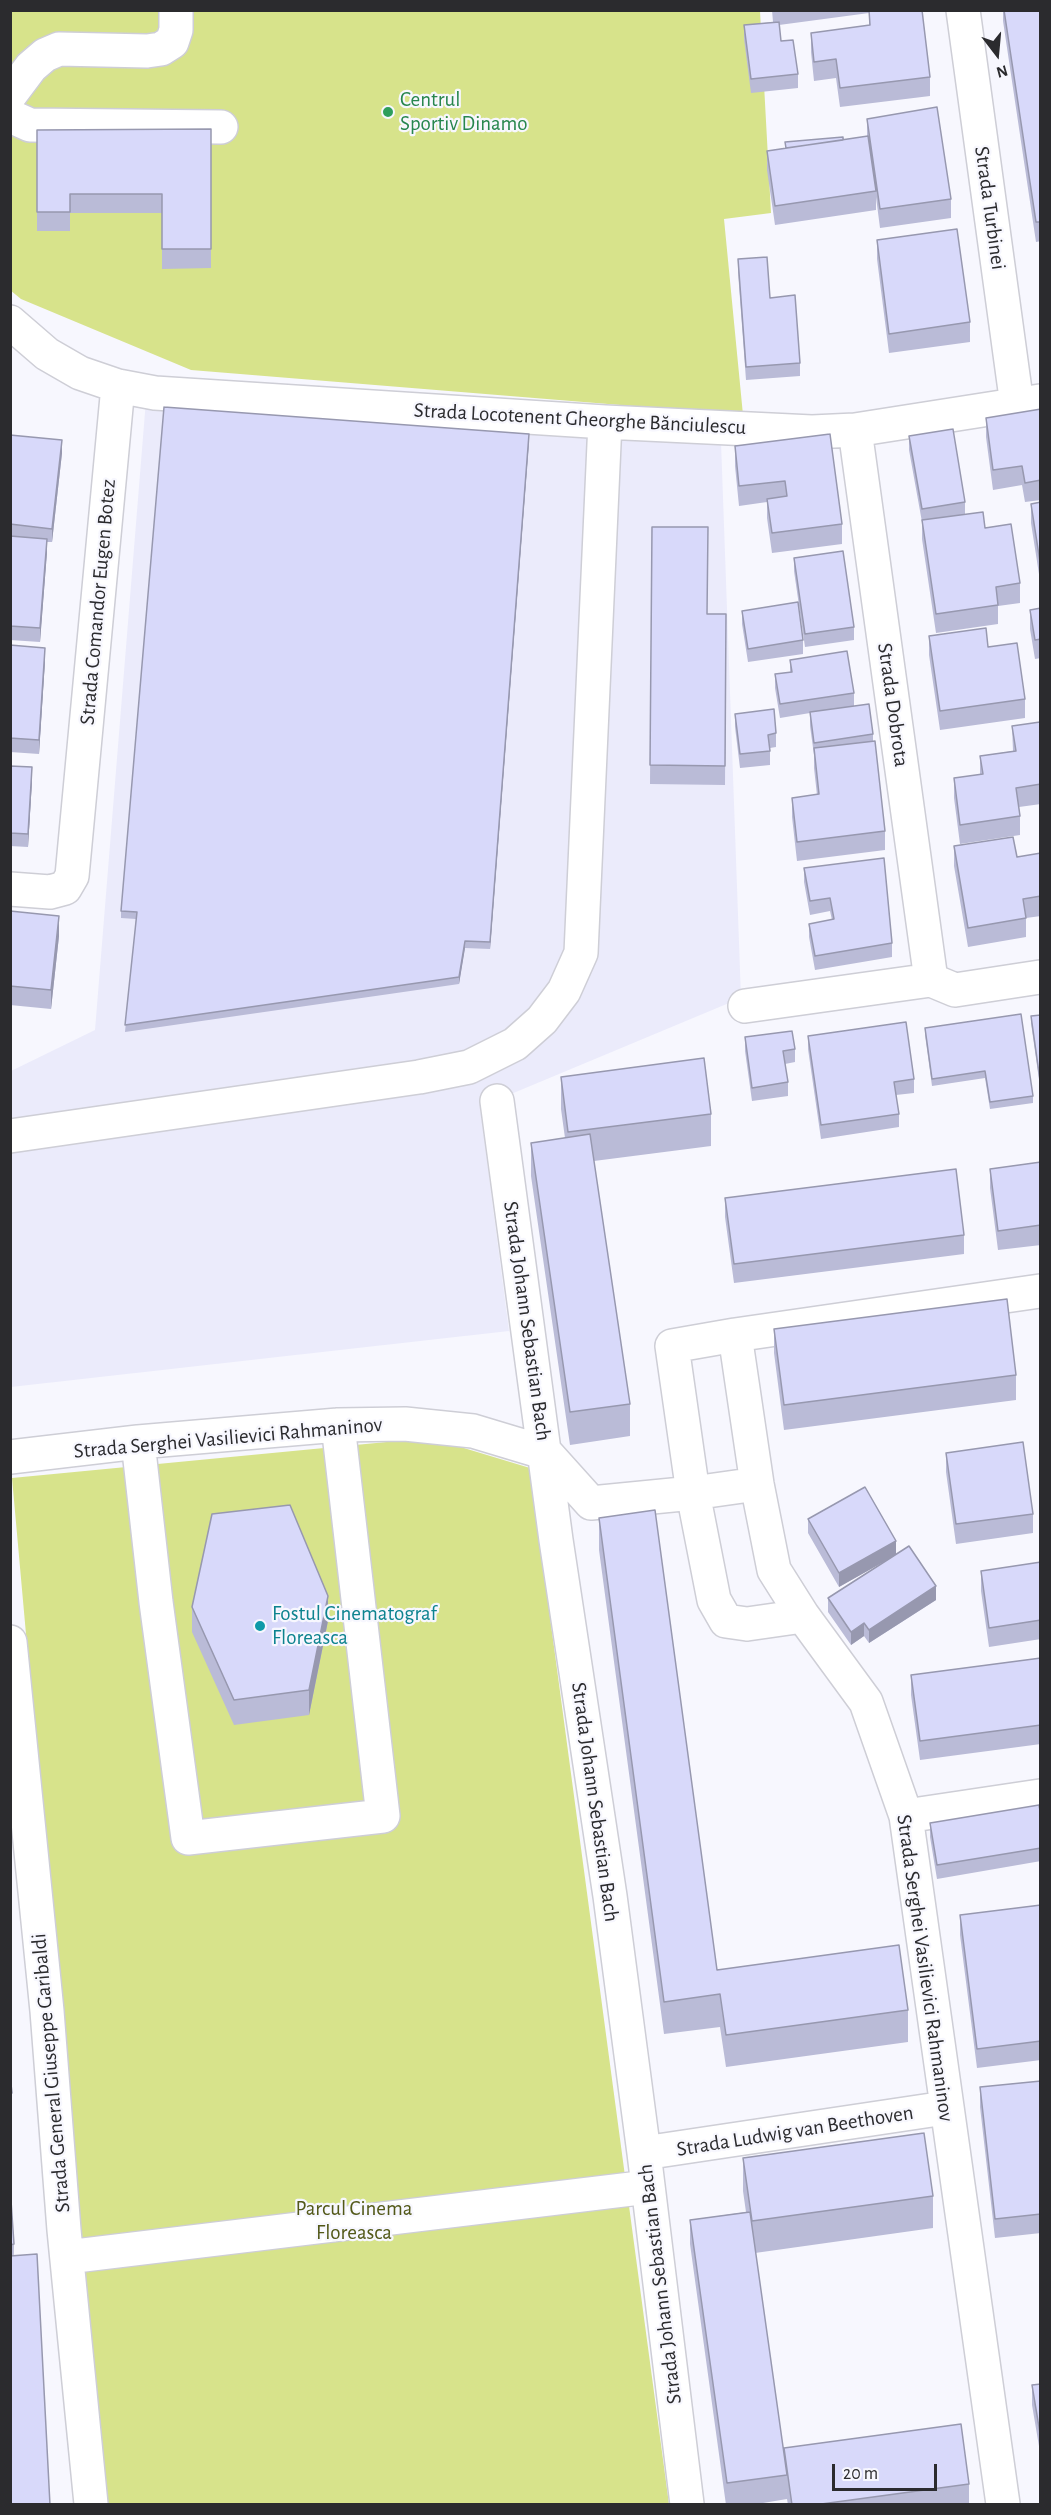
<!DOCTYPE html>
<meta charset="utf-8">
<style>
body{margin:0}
#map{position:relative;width:1051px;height:2515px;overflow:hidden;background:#f7f7fe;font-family:"Alegreya Sans",sans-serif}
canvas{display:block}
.frame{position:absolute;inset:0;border:12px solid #2b2b2e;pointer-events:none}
.north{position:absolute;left:967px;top:24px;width:60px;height:60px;-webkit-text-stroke:4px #f7f7fe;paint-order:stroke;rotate:164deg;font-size:16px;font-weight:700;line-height:24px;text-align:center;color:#2b2b2e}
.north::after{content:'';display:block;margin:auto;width:21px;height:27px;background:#2b2b2e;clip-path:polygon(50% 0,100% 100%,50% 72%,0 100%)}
.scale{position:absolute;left:832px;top:2464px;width:105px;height:27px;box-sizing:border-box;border:3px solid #2b2b2e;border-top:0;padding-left:8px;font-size:18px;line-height:21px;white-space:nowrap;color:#2b2b2e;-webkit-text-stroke:4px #f7f7fe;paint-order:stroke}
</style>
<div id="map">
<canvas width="1051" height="2515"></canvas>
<div class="frame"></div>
<div class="north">N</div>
<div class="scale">20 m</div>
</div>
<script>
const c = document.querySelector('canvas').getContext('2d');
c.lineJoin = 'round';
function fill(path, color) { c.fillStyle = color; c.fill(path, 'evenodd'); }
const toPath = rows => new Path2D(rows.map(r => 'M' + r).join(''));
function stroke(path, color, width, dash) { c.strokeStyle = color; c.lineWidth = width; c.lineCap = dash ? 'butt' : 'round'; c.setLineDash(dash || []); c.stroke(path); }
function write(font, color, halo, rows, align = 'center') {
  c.font = font + ' "Alegreya Sans",sans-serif'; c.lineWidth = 4.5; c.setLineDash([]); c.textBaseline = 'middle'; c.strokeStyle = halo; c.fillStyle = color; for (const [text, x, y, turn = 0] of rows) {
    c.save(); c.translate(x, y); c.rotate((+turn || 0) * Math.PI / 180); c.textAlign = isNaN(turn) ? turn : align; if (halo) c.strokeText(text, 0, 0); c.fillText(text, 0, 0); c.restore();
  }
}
fill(toPath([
 [146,400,721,442,741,998,480,1107,509,1331,11,1387,11,1071,95,1030]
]), '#ebebfb');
fill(toPath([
 [10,11,760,11,771,213,724,219,743,415,191,370,21,299,10,290],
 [397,1441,444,1442,530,1468,669,2504,104,2504,12,1478]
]), '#d7e38b');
const minor = toPath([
 [963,10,1017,405],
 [10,95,31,67,45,55,59,49,147,51,161,49,172,42,176,30,176,10],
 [10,116,30,125,221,127],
 [10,322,47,354,80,373,118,386,155,393,605,422,812,432,855,430,1040,401],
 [855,430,931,980],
 [10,889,50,892,65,888,72,876,118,386],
 [745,1006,931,980,955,990,1040,977],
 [497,1101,556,1540,610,1896,644,2153,687,2504],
 [10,1136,419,1077,469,1067,515,1044,542,1020,564,991,581,953,605,422],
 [735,1335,672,1346,693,1493,714,1600,726,1621,747,1624,803,1616],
 [138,1442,156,1602,188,1838,383,1816,338,1425],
 [10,1457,138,1442,338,1425,405,1424,473,1431,546,1453,591,1503,693,1493,757,1484],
 [10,1642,47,2011,64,2230,91,2504],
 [906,1816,1040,1796],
 [644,2153,945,2108],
 [67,2257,648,2187],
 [1003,2504,906,1816,866,1702,803,1616,774,1570,757,1484,735,1335,1040,1291]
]);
stroke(minor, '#ceced6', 36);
stroke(minor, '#fff', 33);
fill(toPath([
 [772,10,922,10,930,77,930,96,840,107,836,78,814,81,811,52,811,33,869,26,869,13,779,25,781,41,798,74,798,88,751,93,744,39,744,25,773,22],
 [1003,10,1041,10,1041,241,1036,242,1003,21],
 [867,119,951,199,951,218,880,228,876,197,876,210,775,225,767,170,767,151,785,148,785,142,843,140,867,136],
 [211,129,211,268,162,269,162,213,70,213,70,231,37,231,37,130],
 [877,240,970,322,970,342,889,353,877,259],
 [738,259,770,298,800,363,800,376,746,380,738,272],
 [1041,409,1041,500,1025,502,1022,485,993,490,986,437,986,418],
 [830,434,842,524,842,544,772,553,767,518,767,502,739,506,735,466,735,446],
 [10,435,62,453,52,542,47,542,47,552,40,642,10,640],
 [909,436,965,502,965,514,985,528,1020,583,1020,603,998,606,998,624,936,633,922,539,922,522,909,450],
 [529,441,490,949,465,948,459,984,125,1032,136,919,121,918,121,911],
 [1041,502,1041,587,1031,523,1031,504],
 [652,527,707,614,726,614,725,785,650,784],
 [794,558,854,627,854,640,805,647,794,571],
 [1041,608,1041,658,1035,659,1030,629,1030,610],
 [742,611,803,640,803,654,748,662,742,624],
 [929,636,988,647,1025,699,1025,718,940,730,929,655],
 [10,645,45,661,39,754,10,752],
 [790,660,854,693,854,706,873,734,873,742,885,831,885,850,797,861,792,817,792,798,817,795,814,768,814,755,810,726,810,713,780,718,775,688,775,674,790,672],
 [735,714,776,733,776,747,770,748,770,765,740,768,735,727],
 [1012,726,1041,729,1041,804,1019,807,1020,816,1020,835,960,844,954,798,954,778,980,775,980,756,1013,751],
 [10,766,32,781,28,847,10,846],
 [954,846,1017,857,1041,853,1041,916,1026,918,1026,937,968,947,954,866],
 [804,868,892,943,892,957,815,970,809,937,809,924,832,920,830,911,810,915,804,882],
 [10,911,59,936,51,1009,10,1005],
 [1041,1015,1041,1094,1031,1023,1031,1016],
 [925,1028,1033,1096,1033,1103,990,1109,985,1078,932,1086,925,1035],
 [808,1036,914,1079,914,1093,896,1095,899,1114,899,1127,821,1139,808,1049],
 [745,1037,795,1049,795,1062,785,1064,788,1082,788,1096,752,1101,745,1051],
 [561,1077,711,1114,711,1146,594,1161,630,1404,630,1436,570,1445,531,1176,531,1143,565,1138,561,1109],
 [1041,1162,1041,1245,998,1250,990,1188,990,1169],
 [725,1198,964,1235,964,1254,734,1283,725,1217],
 [774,1329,1016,1375,1016,1400,784,1430,774,1353],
 [946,1453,1033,1514,1033,1533,956,1544,946,1472],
 [599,1518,717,1970,908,2010,908,2042,726,2067,720,2027,664,2034,599,1550],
 [808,1519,896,1555,936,1600,869,1643,864,1636,851,1645,828,1612,828,1598,895,1555,839,1587,808,1533],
 [1041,1562,1041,1639,989,1647,981,1591,981,1571],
 [192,1607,328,1621,309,1715,234,1725,192,1632],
 [1041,1658,1041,1744,920,1760,911,1695,911,1675],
 [1041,1817,1041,1861,937,1879,930,1837,930,1823],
 [1041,1905,1041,2060,977,2068,960,1935,960,1915],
 [10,2075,12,2093,12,2125,10,2125],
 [1041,2081,1041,2233,995,2238,980,2107,980,2087],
 [743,2158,933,2196,933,2228,755,2253,784,2455,784,2448,969,2484,969,2505,788,2505,787,2499,751,2505,726,2505,690,2244,690,2220,746,2212,743,2191],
 [10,2186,14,2244,10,2505],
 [1041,2384,1041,2458,1032,2405,1032,2385]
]), '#babbd7');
fill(toPath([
 [529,434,529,441,490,949,490,942],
 [62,440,62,453,52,542,52,529],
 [47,539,47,552,40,642,40,628],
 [45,648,45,661,39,754,39,740],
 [32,767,32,781,28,847,28,834],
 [59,916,59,936,51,1009,51,990],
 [465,941,465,948,459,984,459,977],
 [896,1541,896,1555,839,1587,839,1573],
 [936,1586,936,1600,869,1643,869,1630],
 [328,1596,328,1621,309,1715,309,1690],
 [864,1623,864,1636,851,1645,851,1632]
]), '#9798af');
const building = toPath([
 [869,10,922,10,930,77,840,88,836,59,814,62,811,33,870,25,869,10],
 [1004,10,1041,10,1041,222,1036,222,1004,10],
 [779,22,781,41,793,40,798,74,751,79,744,25,779,22],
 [937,107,951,199,880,209,867,119,937,107],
 [211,129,211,249,162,249,162,194,70,194,70,212,37,212,37,130,211,129],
 [868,136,876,191,775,206,767,151,868,136],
 [843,137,843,140,786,148,785,142,843,137],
 [957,229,970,322,889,334,877,240,957,229],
 [767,257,770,298,795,295,800,363,746,367,738,259,767,257],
 [164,407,529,434,490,942,465,941,459,977,125,1025,137,912,121,911,164,407],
 [1041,409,1041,480,1025,483,1022,466,993,470,986,418,1041,409],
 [953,429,965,502,922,509,909,436,953,429],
 [830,434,842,524,772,533,767,499,787,496,785,481,739,486,735,446,830,434],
 [10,435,62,440,52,529,10,524,10,435],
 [1041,502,1041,568,1031,504,1041,502],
 [983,512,985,528,1011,524,1020,583,996,587,998,605,936,614,922,520,983,512],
 [652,527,708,527,707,614,726,614,725,766,650,765,652,527],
 [10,536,47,539,40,628,10,626,10,536],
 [843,551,854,627,805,634,794,558,843,551],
 [798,602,803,640,748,649,742,611,798,602],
 [1041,608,1041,639,1035,640,1030,610,1041,608],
 [986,628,988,647,1017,643,1025,699,940,711,929,636,986,628],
 [10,645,45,648,39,740,10,738,10,645],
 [847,651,854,693,780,704,775,674,792,672,790,660,847,651],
 [869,704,873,734,814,743,810,712,869,704],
 [774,709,776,733,768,735,770,751,740,754,735,714,774,709],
 [1040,722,1041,729,1041,784,1016,788,1020,816,960,825,954,778,983,774,980,756,1016,751,1012,726,1040,722],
 [875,741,885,831,797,842,792,798,819,794,814,748,875,741],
 [10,766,32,767,28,834,10,833,10,766],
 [1013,837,1017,857,1041,853,1041,896,1023,899,1026,918,968,928,954,846,1013,837],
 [884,858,892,943,815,956,809,924,834,919,830,898,810,901,804,868,884,858],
 [10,911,59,916,51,990,10,986,10,911],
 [1021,1014,1033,1096,990,1102,985,1071,932,1079,925,1028,1021,1014],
 [1041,1015,1041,1087,1031,1016,1041,1015],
 [906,1022,914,1079,894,1082,899,1114,821,1125,808,1036,906,1022],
 [792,1031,795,1049,783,1051,788,1082,752,1088,745,1037,792,1031],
 [704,1058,711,1114,568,1132,561,1077,704,1058],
 [590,1134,630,1404,570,1412,531,1143,590,1134],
 [1041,1162,1041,1225,998,1231,990,1169,1041,1162],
 [956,1169,964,1235,734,1264,725,1198,956,1169],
 [1007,1299,1016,1375,784,1405,774,1329,1007,1299],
 [1023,1442,1033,1514,956,1524,946,1453,1023,1442],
 [865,1487,896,1541,839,1573,808,1519,865,1487],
 [290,1505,328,1596,309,1690,234,1700,192,1607,212,1514,290,1505],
 [655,1510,717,1970,899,1945,908,2010,726,2035,720,1994,664,2002,599,1518,655,1510],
 [909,1546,936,1586,869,1630,864,1623,851,1632,828,1598,909,1546],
 [1041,1562,1041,1620,989,1628,981,1571,1041,1562],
 [1041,1658,1041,1725,920,1741,911,1675,1041,1658],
 [1039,1805,1041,1817,1041,1848,937,1865,930,1823,1039,1805],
 [1041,1905,1041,2041,977,2049,960,1915,1041,1905],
 [10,2075,12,2093,10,2093,10,2075],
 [1041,2081,1041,2214,995,2219,980,2087,1041,2081],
 [924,2133,933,2196,752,2221,743,2158,924,2133],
 [10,2186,14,2244,10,2245,10,2186],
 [750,2212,787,2475,727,2483,690,2220,750,2212],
 [37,2254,50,2505,10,2505,10,2256,37,2254],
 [1041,2384,1041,2439,1032,2385,1041,2384],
 [961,2424,969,2484,814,2505,792,2505,784,2448,961,2424]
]);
fill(building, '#d8d9fa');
stroke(building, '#9798af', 1.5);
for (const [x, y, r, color] of [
 [388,112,6,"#2e9e5b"],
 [260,1626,6,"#0f9aa8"]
]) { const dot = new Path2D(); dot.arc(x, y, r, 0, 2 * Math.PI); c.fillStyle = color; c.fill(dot); stroke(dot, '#f7f7fe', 2); }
write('21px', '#27864d', '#f7f7fe', [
 ["Centrul",400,100],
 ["Sportiv Dinamo",400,124]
], 'left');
write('21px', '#2b2b2e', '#f7f7fe', [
 ["Strada Turbinei",990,208,82],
 ["Strada Locotenent Gheorghe Bănciulescu",580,419,3],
 ["Strada Comandor Eugen Botez",98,602,-85],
 ["Strada Dobrota",893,705,82],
 ["Strada Johann Sebastian Bach",527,1321,82],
 ["Strada Serghei Vasilievici Rahmaninov",228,1438,-5],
 ["Strada Johann Sebastian Bach",595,1802,82],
 ["Strada Serghei Vasilievici Rahmaninov",925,1968,82],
 ["Strada General Giuseppe Garibaldi",51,2073,-95],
 ["Strada Ludwig van Beethoven",795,2131,-9],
 ["Strada Johann Sebastian Bach",660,2284,-97]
]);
write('21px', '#0d838f', '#f7f7fe', [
 ["Fostul Cinematograf",272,1614],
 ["Floreasca",272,1638]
], 'left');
write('21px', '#525818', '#f7f7fe', [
 ["Parcul Cinema",354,2209],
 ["Floreasca",354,2233]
]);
</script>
